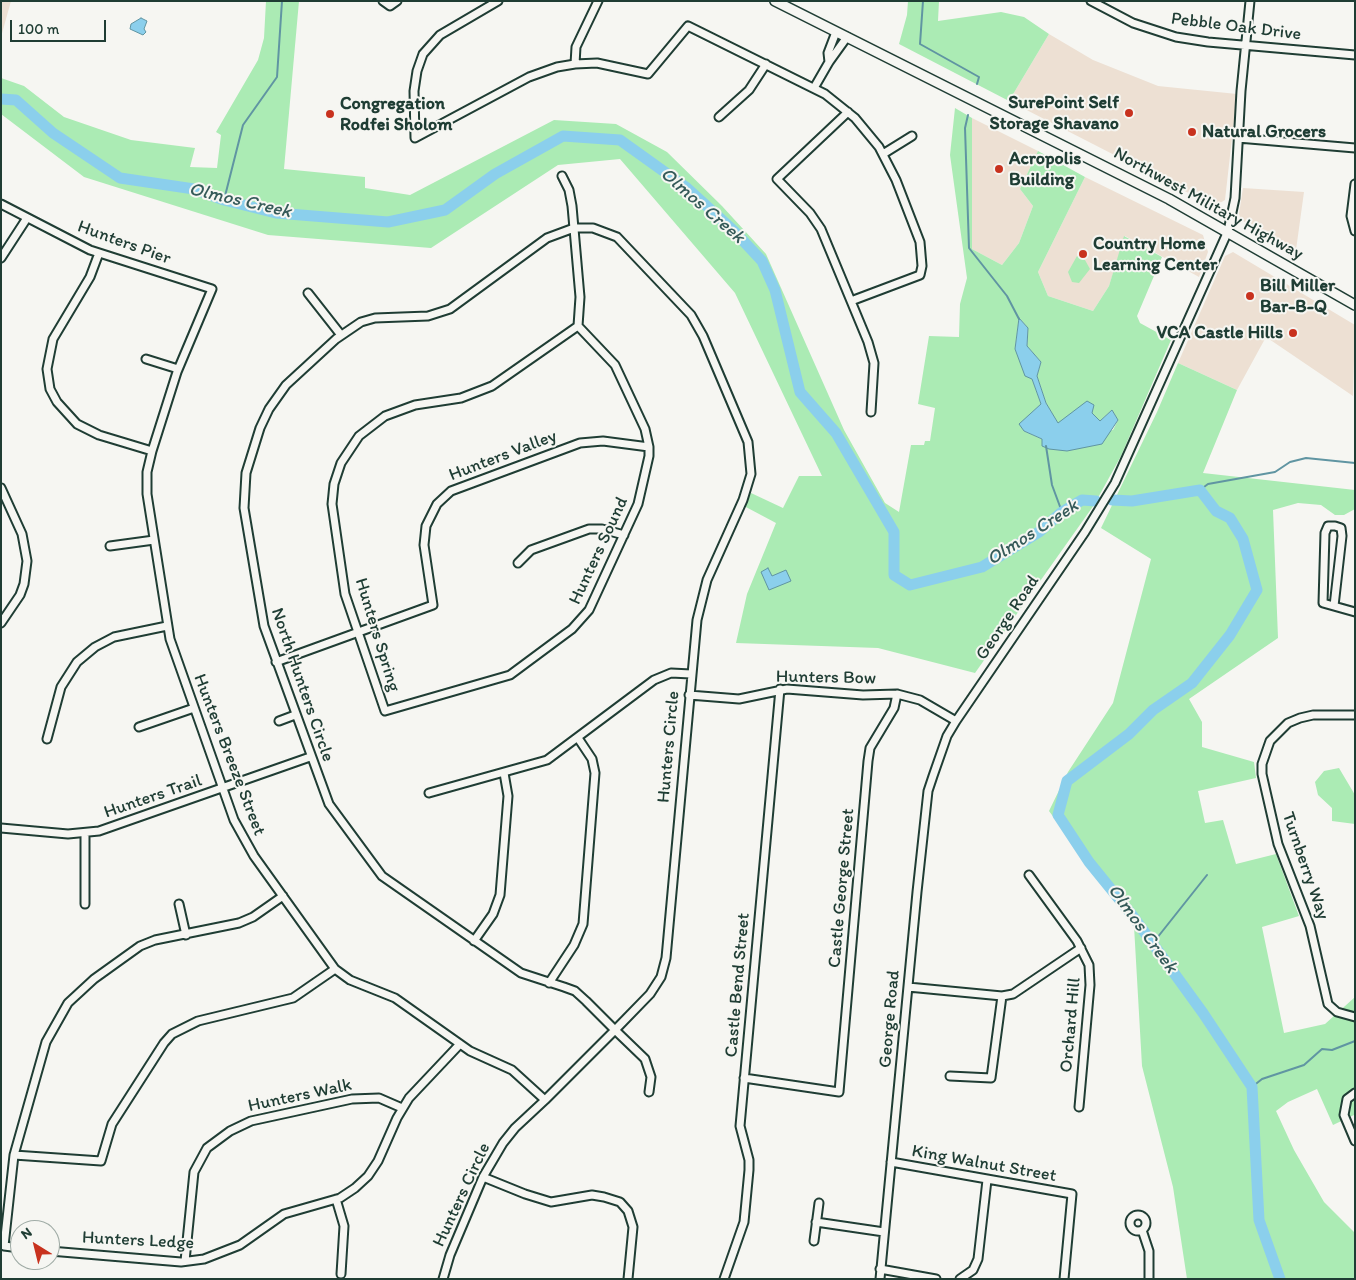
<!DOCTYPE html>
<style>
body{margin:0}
#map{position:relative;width:1356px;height:1280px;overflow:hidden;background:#f6f6f2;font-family:Itim,sans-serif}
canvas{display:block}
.frame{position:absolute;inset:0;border:2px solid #1f3d34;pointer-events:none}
.north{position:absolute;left:10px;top:1220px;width:50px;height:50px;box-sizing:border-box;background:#f6f6f2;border:1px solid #a0aca6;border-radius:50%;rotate:324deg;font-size:14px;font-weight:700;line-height:20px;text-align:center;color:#1f3d34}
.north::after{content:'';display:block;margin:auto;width:18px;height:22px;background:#c8321e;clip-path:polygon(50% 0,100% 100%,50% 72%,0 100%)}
.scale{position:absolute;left:10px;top:20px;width:96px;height:22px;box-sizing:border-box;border:2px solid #1f3d34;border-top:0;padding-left:6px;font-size:15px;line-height:18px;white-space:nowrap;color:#1f3d34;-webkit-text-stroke:4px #f6f6f2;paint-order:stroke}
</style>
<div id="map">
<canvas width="1356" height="1280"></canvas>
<div class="frame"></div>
<div class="north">N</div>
<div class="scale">100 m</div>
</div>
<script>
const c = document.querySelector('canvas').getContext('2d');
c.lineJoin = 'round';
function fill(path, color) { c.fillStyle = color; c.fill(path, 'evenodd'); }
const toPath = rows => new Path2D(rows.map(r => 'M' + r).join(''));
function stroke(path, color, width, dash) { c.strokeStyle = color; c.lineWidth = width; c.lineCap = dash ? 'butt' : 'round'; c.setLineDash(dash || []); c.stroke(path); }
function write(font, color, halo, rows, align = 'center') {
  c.font = font + ' Itim,sans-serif'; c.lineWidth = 4; c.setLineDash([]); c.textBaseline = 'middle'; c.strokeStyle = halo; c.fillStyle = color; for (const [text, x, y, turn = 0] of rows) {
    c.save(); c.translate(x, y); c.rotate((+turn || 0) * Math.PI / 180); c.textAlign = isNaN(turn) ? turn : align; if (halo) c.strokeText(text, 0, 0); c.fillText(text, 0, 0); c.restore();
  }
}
fill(toPath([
 [1,1,11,1,1,37],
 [1049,34,1093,60,1158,86,1237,94,1225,200,1215,206,1210,204,1009,101],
 [972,118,1038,151,1020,189,1033,206,1019,243,1002,265,972,249],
 [1085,177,1203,235,1208,252,1199,277,1125,236,1109,286,1093,311,1048,296,1038,272],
 [1243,188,1304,192,1296,250,1241,220,1239,214],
 [1233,252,1355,325,1353,396,1266,337,1237,390,1178,363,1225,256]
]), '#ede0d3');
fill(toPath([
 [266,1,299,1,284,169,365,177,365,188,410,195,554,120,616,124,667,152,722,206,766,254,844,430,885,503,899,512,911,445,924,445,925,441,930,441,935,408,918,404,929,336,959,337,960,304,967,278,950,155,955,108,972,118,972,249,1002,265,1019,243,1033,206,1020,189,1038,151,1085,177,1038,272,1048,296,1093,311,1109,286,1124,236,1162,257,1137,316,1140,323,1171,340,1121,456,1094,505,975,673,878,648,736,643,747,594,776,523,744,506,751,493,783,508,799,476,822,476,735,293,620,159,558,165,431,248,268,235,84,177,1,114,1,78,24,86,64,117,131,140,195,148,190,167,217,168,221,135,216,132,258,60,264,38],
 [1019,318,1028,328,1027,346,1041,362,1037,376,1046,403,1058,424,1092,413,1100,421,1112,410,1118,420,1113,430,1042,439,1024,431,1034,412,1041,404,1032,379,1015,349],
 [908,1,939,1,938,21,1001,12,1024,17,1049,34,1009,101,899,44,907,15],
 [1077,256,1085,260,1090,269,1079,283,1072,282,1068,272],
 [1178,363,1237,390,1203,473,1355,490,1355,509,1344,515,1335,515,1321,505,1298,503,1273,510,1278,638,1189,699,1202,722,1202,747,1254,762,1256,778,1198,791,1205,823,1223,820,1236,864,1276,854,1299,916,1262,927,1284,1033,1325,1024,1355,997,1354,1115,1333,1125,1317,1089,1288,1102,1276,1111,1294,1150,1324,1202,1355,1233,1355,1279,1187,1279,1173,1187,1142,1066,1134,926,1049,811,1068,772,1113,703,1151,559,1101,528,1157,412],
 [1339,768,1355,795,1355,824,1332,821,1332,808,1318,795,1315,782,1324,771]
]), '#abebb4');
const water = toPath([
 [141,18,147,21,144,29,146,32,143,35,130,29,131,24,141,18],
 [1019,318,1028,328,1027,346,1041,362,1037,376,1046,403,1058,423,1087,401,1094,405,1092,413,1100,421,1112,410,1118,420,1102,444,1067,451,1049,449,1042,446,1042,439,1024,431,1019,424,1041,404,1032,379,1025,376,1015,349,1019,318],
 [768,568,772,576,786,570,791,581,769,590,761,572,768,568]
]);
fill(water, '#8bcfec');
stroke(water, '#6095a2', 1);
stroke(toPath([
 [923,1,920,44,979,77,977,84],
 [968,115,965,128,969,248,1007,296,1019,319],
 [224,200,243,125,277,77,282,1],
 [1046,446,1052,485,1062,512],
 [1200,490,1208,484,1275,472,1290,462,1306,458,1355,463],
 [1153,943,1207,875],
 [1252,1087,1262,1079,1304,1065,1322,1049,1332,1050,1355,1041]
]), '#6095a2', 2);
stroke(toPath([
 [1,99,16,100,53,133,120,178,194,189,224,200,276,213,388,222,445,210,495,174,563,136,620,140,687,188,734,231,762,261,775,290,800,392,836,433,894,532,894,575,910,585,982,567,1039,532,1062,512,1082,500,1096,501],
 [1112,500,1132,501,1200,490,1216,511,1230,518,1243,539,1257,590,1230,635,1192,683,1153,710,1129,734,1067,781,1058,815,1089,862,1132,915,1203,1013,1252,1087,1259,1220,1280,1279]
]), '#8bcfec', 11);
const minor = toPath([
 [383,1,390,6,397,1],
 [498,1,440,35,423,54,417,71,414,91,415,138,529,77,557,67,575,64,597,63,648,74,688,26,825,94,855,118,879,147,896,180,920,242,922,266,920,275,851,301],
 [1091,1,1133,23,1176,37,1208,42,1355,55],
 [829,62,828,53,836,32],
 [575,64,576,47,598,1],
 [814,88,829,62,847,37],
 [848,112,777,179,810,213,821,229,868,342,874,363,871,412],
 [719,117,749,90,766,64],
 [1238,138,1355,148],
 [883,154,912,136],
 [562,176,569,190,572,206,580,297,578,326],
 [1355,184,1351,216,1355,231],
 [1,204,90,250,212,289,177,372,152,451,147,472,147,494,170,639,234,820,254,856,335,969,350,980,395,998,470,1051,512,1070,545,1100],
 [99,253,90,277,53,339,47,369,50,389,57,402,77,424,99,435,152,451],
 [1,258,27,218],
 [308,293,341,335],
 [578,326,615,365,645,429,649,447,649,456,638,504,589,610,572,629,510,675,385,711,345,594,332,504,334,484,341,463,359,436,385,416,415,405,461,398,492,386,578,326],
 [146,359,178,369],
 [1,488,22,534,27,561,24,584,20,595,1,623],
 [110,546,154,540],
 [518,563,531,550,589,529,602,529,624,535],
 [1334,606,1342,536,1341,528,1335,526,1328,526,1325,533,1323,603,1355,612],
 [276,662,433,605,424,545,426,526,437,504,451,491,580,443,603,441,649,447],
 [689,695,739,699,787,689,863,695,897,694,920,700,956,721],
 [1355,715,1313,715,1300,718,1288,723,1270,741,1262,764,1262,774,1278,844,1310,926,1328,1004,1337,1012,1355,1017],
 [279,721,295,715],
 [139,727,194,708],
 [47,739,61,687,77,662,95,647,114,637,167,626],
 [429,793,547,760,654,680,671,673,691,674],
 [1,828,68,834,99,831,310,757],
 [1029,875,1077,941,1089,965,1090,985,1079,1107],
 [85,904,85,833],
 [179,904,186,935],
 [474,941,493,914,500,895,508,796,504,773],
 [549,983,574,945,583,924,595,773,592,759,578,738],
 [908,987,1002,996,1013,994,1081,948],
 [950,1076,991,1078,1002,996],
 [744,1078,839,1092,868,761,870,748,894,708,897,694],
 [1355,1093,1347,1099,1344,1115,1355,1141],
 [14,1155,101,1161,112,1124,164,1043,172,1034,198,1021,293,998,335,969],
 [891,1162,1072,1194,1064,1279],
 [483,1177,525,1194,551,1202,592,1195,604,1197,620,1202,628,1211,633,1227,628,1279],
 [336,1199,344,1226,341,1274],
 '1130 1223a8 8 0 1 1 16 0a8 8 0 1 1-16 0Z',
 [816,1222,884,1232],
 [1142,1230,1149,1251,1149,1279],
 [814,1241,819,1203],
 [20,1248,4,1246,14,1155,46,1042,68,1003,94,979,140,946,155,940,239,923,253,917,283,896],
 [50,1251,181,1262,204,1259,240,1245,284,1214,340,1198,355,1188,368,1176,378,1161,397,1118,409,1098,460,1044],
 [185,1261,194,1172,207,1148,230,1131,251,1121,352,1099,379,1098,402,1108],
 [880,1269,936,1279],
 [443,1279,450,1255,483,1177,503,1143,515,1128,545,1100,615,1030,650,994,661,977,666,958,697,620,707,580,743,500,751,474,748,442,703,336,691,315,617,237,593,228,574,228,547,238,450,309,428,316,375,318,361,322,336,339,286,385,269,409,260,428,246,473,244,508,264,626,329,804,382,876,521,973,564,987,575,991,586,1001,615,1030,643,1057,645,1059,651,1077,649,1092],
 [724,1279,744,1222,749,1170,749,1160,740,1126,780,689],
 [880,1279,917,892,928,791,933,776,947,736,956,721,1085,532,1115,483,1228,231,1235,198,1241,91,1250,1],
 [960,1279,973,1270,978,1259,987,1180]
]);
const major = toPath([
 [775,1,1169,199,1355,305]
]);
stroke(minor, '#1f3d34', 11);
stroke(major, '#1f3d34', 12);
stroke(minor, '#f6f6f2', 7);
stroke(major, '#f6f6f2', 9);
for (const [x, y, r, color] of [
 [1129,113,5,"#c8321e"],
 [330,114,5,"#c8321e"],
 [1192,132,5,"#c8321e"],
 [999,169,5,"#c8321e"],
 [1083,254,5,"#c8321e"],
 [1250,296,5,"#c8321e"],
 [1293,333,5,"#c8321e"]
]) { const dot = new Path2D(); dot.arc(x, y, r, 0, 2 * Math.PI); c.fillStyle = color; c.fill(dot); stroke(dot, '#f6f6f2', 2); }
write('18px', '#1f3d34', '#f6f6f2', [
 ["Pebble Oak Drive",1236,27,7],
 ["Northwest Military Highway",1208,204,29],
 ["Hunters Pier",124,243,20],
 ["Hunters Valley",503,456,-21],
 ["Hunters Sound",599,551,-65],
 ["George Road",1008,618,-56],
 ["Hunters Spring",377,635,73],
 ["Hunters Bow",826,678,1],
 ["North Hunters Circle",302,685,71],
 ["Hunters Circle",669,747,-85],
 ["Hunters Breeze Street",229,755,69],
 ["Hunters Trail",153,797,-19],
 ["Turnberry Way",1305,866,71],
 ["Castle George Street",842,888,-85],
 ["Castle Bend Street",738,985,-85],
 ["George Road",890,1019,-85],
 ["Orchard Hill",1071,1025,-85],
 ["Hunters Walk",300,1096,-12],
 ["King Walnut Street",984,1164,10],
 ["Hunters Circle",462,1195,-65],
 ["Hunters Ledge",138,1241,3]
]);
write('bold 18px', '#1f3d34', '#f6f6f2', [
 ["SurePoint Self",1119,103,"right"],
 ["Storage Shavano",1119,124,"right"],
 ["Congregation",340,104],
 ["Rodfei Sholom",340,125],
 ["Natural Grocers",1202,132],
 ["Acropolis",1009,159],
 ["Building",1009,180],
 ["Country Home",1093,244],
 ["Learning Center",1093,265],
 ["Bill Miller",1260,286],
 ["Bar-B-Q",1260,307],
 ["VCA Castle Hills",1283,333,"right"]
], 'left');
write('italic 19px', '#355a59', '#f6f6f2', [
 ["Olmos Creek",240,201,13],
 ["Olmos Creek",702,206,41],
 ["Olmos Creek",1033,533,-33],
 ["Olmos Creek",1142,929,54]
]);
</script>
